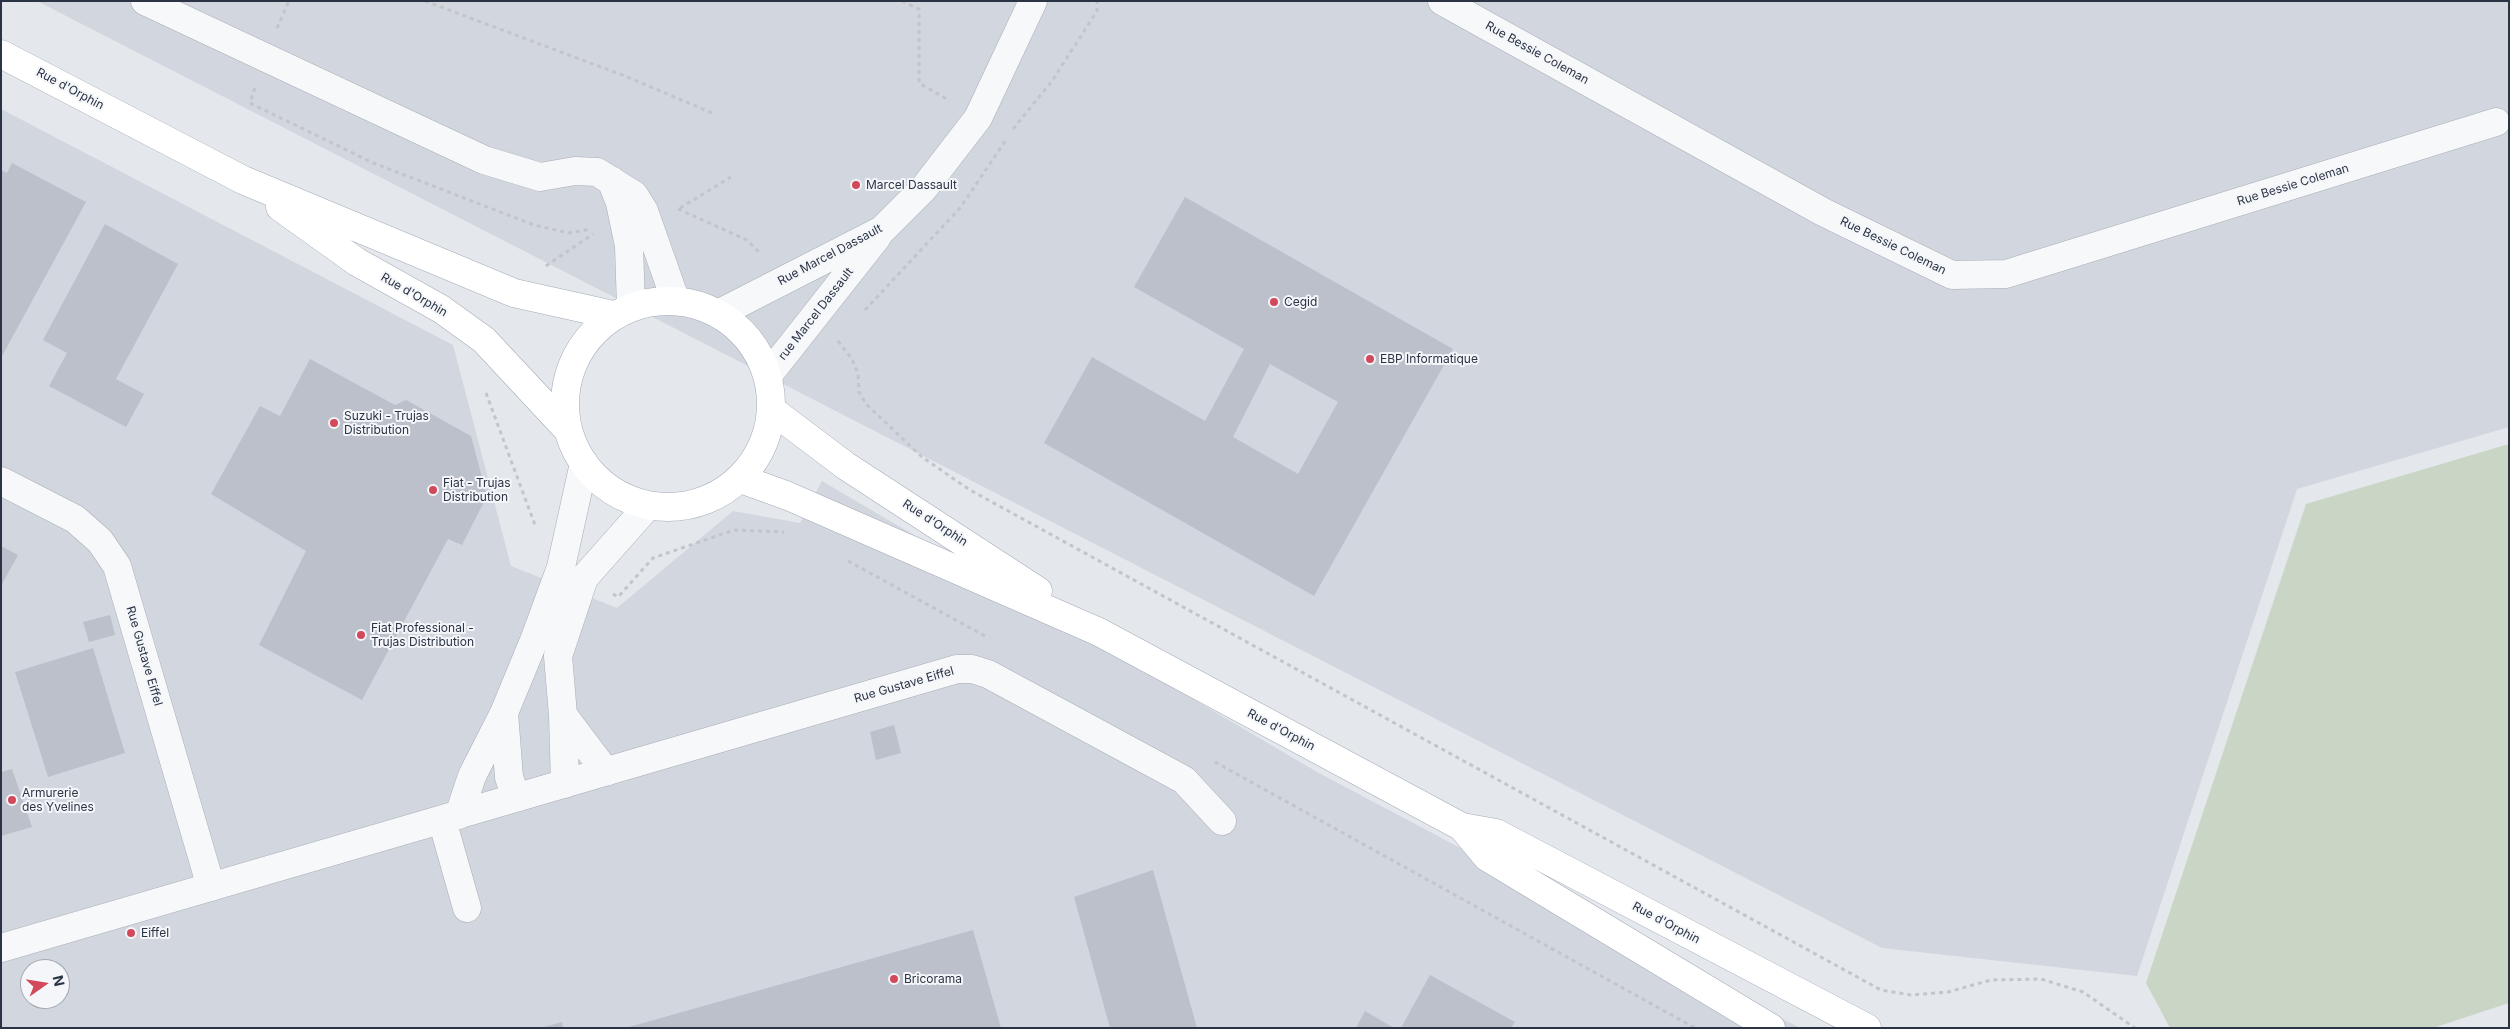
<!DOCTYPE html>
<style>
body{margin:0}
#map{position:relative;width:2510px;height:1029px;overflow:hidden;background:#e4e7ec;font-family:Inter,sans-serif}
canvas{display:block}
.frame{position:absolute;inset:0;border:2px solid #2b3445;pointer-events:none}
.north{position:absolute;left:20px;top:959px;width:50px;height:50px;box-sizing:border-box;background:#f4f6f9;border:1px solid #a4a8b1;border-radius:50%;rotate:77deg;font-size:14px;font-weight:700;line-height:20px;text-align:center;color:#2b3445}
.north::after{content:'';display:block;margin:auto;width:18px;height:22px;background:#d1495b;clip-path:polygon(50% 0,100% 100%,50% 72%,0 100%)}
</style>
<div id="map">
<canvas width="2510" height="1029"></canvas>
<div class="frame"></div>
<div class="north">N</div>
</div>
<script>
const c = document.querySelector('canvas').getContext('2d');
c.lineJoin = 'round';
function fill(path, color) { c.fillStyle = color; c.fill(path, 'evenodd'); }
const toPath = rows => new Path2D(rows.map(r => 'M' + r).join(''));
function stroke(path, color, width, dash) { c.strokeStyle = color; c.lineWidth = width; c.lineCap = dash ? 'butt' : 'round'; c.setLineDash(dash || []); c.stroke(path); }
function write(font, color, halo, rows, align = 'center') {
  c.font = font + ' Inter,sans-serif'; c.lineWidth = 4; c.setLineDash([]); c.textBaseline = 'middle'; c.strokeStyle = halo; c.fillStyle = color; for (const [text, x, y, turn = 0] of rows) {
    c.save(); c.translate(x, y); c.rotate((+turn || 0) * Math.PI / 180); c.textAlign = isNaN(turn) ? turn : align; if (halo) c.strokeText(text, 0, 0); c.fillText(text, 0, 0); c.restore();
  }
}
fill(toPath([
 [37,1,2509,1,2509,427,2297,489,2137,976,1882,948],
 [1,109,453,345,511,566,617,608,733,511,800,523,822,481,1317,772,1800,1028,1,1028],
 [30,969,60,969,60,999,30,999]
]), '#d2d6de');
fill(toPath([
 [2509,444,2509,1003,2433,1028,2170,1028,2146,983,2306,504]
]), '#c9d6c5');
fill(toPath([
 [12,163,86,202,1,358,1,170,7,173],
 [1185,197,1453,349,1314,596,1044,443,1092,357,1205,421,1244,349,1134,287],
 [1270,364,1338,402,1298,474,1233,437],
 [105,224,178,264,116,379,144,394,126,427,49,386,67,353,43,340],
 [310,359,395,405,406,400,471,436,487,496,462,545,448,539,362,700,259,645,306,551,211,494,260,406,280,416],
 [1,546,18,555,1,586],
 [110,615,115,635,89,642,83,622],
 [93,648,125,753,48,777,15,672],
 [894,725,901,753,876,760,870,732],
 [12,769,32,827,1,836,1,772],
 [1153,870,1197,1028,1110,1028,1074,897],
 [973,930,1001,1028,629,1028,629,1027],
 [1430,975,1515,1022,1511,1028,1401,1028],
 [1365,1011,1394,1028,1356,1028],
 [562,1022,563,1028,545,1028,544,1027]
]), '#bbc0ca');
const minor = toPath([
 [145,1,484,160,540,177,575,171,597,172,634,195,644,211,675,299],
 [1442,1,1823,212,1952,275,2006,274,2496,122],
 [611,180,620,203,629,246,631,307],
 [720,313,882,230,924,188,978,118,1033,1],
 [769,374,877,237],
 [1,481,75,519,100,541,117,566,211,887],
 [504,713,509,777,516,798],
 [563,715,606,772],
 [565,784,563,715,558,656,584,578,646,508],
 [459,815,472,776,504,713,535,638,561,567,584,463],
 [442,820,467,908],
 [1,948,957,669,972,669,988,674,1184,780,1222,821]
]);
const major = toPath([
 [1,54,243,180,514,293,613,315],
 [280,207,357,262,441,309,484,340,567,429],
 '565 404a103 103 0 1 1 206 0a103 103 0 1 1-206 0Z',
 [773,411,846,466,1038,591],
 [741,479,788,496,1099,632,1462,827,1496,833,1867,1028],
 [1462,827,1487,857,1771,1028]
]);
stroke(minor, '#a9aeb7', 29);
stroke(major, '#a3abb8', 29);
stroke(toPath([
 [425,1,625,76,712,113],
 [902,1,919,9,919,83,950,101],
 [277,28,289,1],
 [255,88,250,103,371,162,534,225,569,233,591,229],
 [1013,129,1052,81,1097,11,1097,1],
 [680,208,731,177],
 [678,209,747,240,761,254],
 [546,266,593,234],
 [865,310,960,208,1006,140],
 [838,341,852,359,858,374,859,392,866,404,922,457,970,490,1881,990,1911,995,1948,992,1991,980,2041,979,2083,992,2135,1028],
 [486,393,535,525],
 [848,561,985,636],
 [613,594,618,597,653,558,734,530,784,532],
 [1215,762,1695,1028]
]), '#c2c5cb', 3, [4, 4]);
stroke(minor, '#f7f8fa', 28);
stroke(major, '#fff', 28);
for (const [x, y, r, color] of [
 [856,185,5,"#d1495b"],
 [1274,302,5,"#d1495b"],
 [1370,359,5,"#d1495b"],
 [334,423,5,"#d1495b"],
 [433,490,5,"#d1495b"],
 [361,635,5,"#d1495b"],
 [12,800,5,"#d1495b"],
 [131,933,5,"#d1495b"],
 [894,979,5,"#d1495b"]
]) { const dot = new Path2D(); dot.arc(x, y, r, 0, 2 * Math.PI); c.fillStyle = color; c.fill(dot); stroke(dot, '#f4f6f9', 2); }
write('12px', '#2b3445', '#f4f6f9', [
 ["Rue Bessie Coleman",1537,53,29],
 ["Rue d'Orphin",70,89,28],
 ["Rue Bessie Coleman",2293,185,-17],
 ["Rue Bessie Coleman",1893,246,26],
 ["Rue Marcel Dassault",830,255,-28],
 ["Rue d'Orphin",414,295,30],
 ["rue Marcel Dassault",816,314,-52],
 ["Rue d'Orphin",935,523,33],
 ["Rue Gustave Eiffel",144,656,74],
 ["Rue Gustave Eiffel",904,685,-16],
 ["Rue d'Orphin",1281,730,28],
 ["Rue d'Orphin",1666,923,28]
]);
write('12px', '#2b3445', '#f4f6f9', [
 ["Marcel Dassault",866,185],
 ["Cegid",1284,302],
 ["EBP Informatique",1380,359],
 ["Suzuki - Trujas",344,416],
 ["Distribution",344,430],
 ["Fiat - Trujas",443,483],
 ["Distribution",443,497],
 ["Fiat Professional -",371,628],
 ["Trujas Distribution",371,642],
 ["Armurerie",22,793],
 ["des Yvelines",22,807],
 ["Eiffel",141,933],
 ["Bricorama",904,979]
], 'left');
</script>
